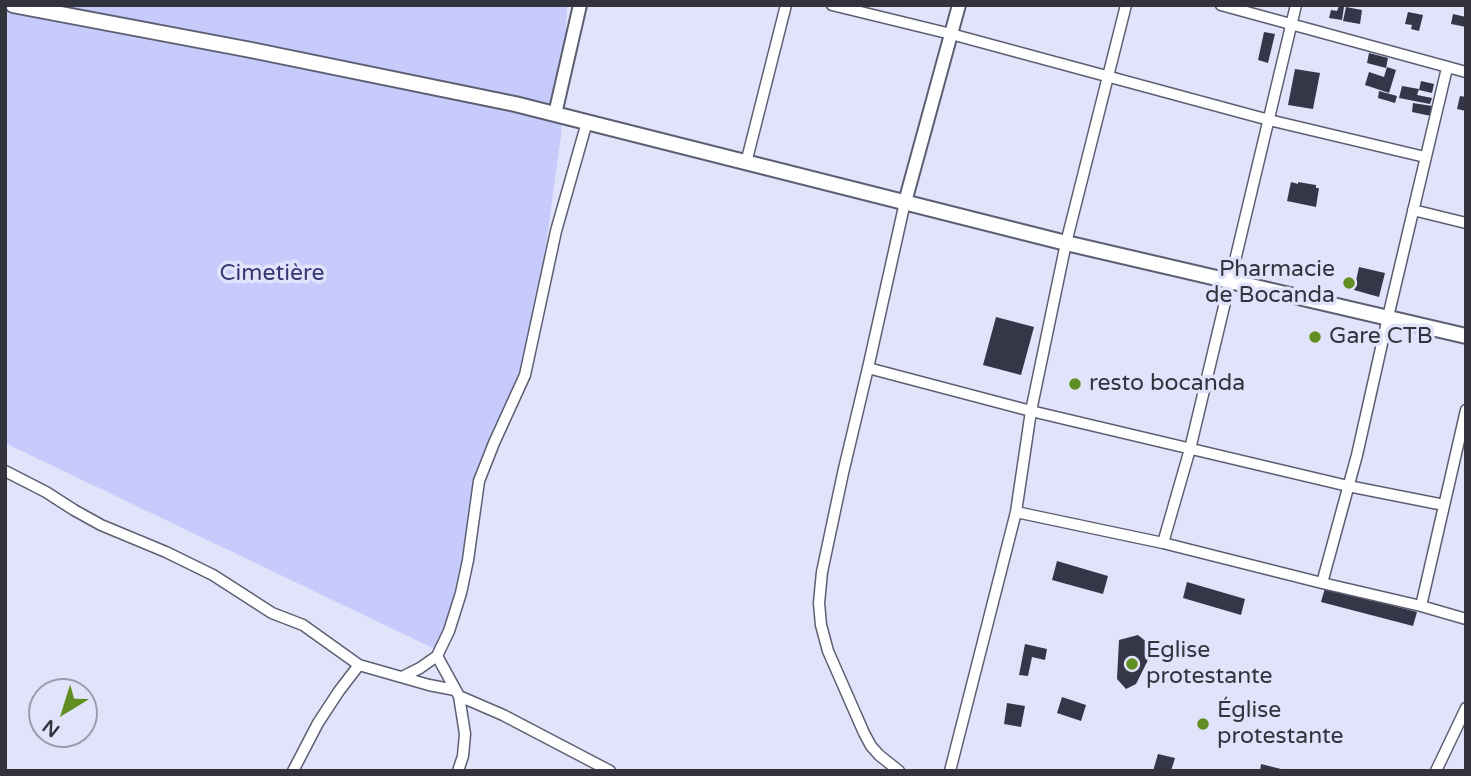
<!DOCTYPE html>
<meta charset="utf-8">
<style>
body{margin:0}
#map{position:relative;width:1471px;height:776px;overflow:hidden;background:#e0e3fa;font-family:"Varela Round",sans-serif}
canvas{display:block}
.frame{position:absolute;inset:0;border:7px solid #32333c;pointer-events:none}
.north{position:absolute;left:28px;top:678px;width:70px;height:70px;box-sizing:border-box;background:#e0e3fa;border:2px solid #9a9dae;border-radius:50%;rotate:218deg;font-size:19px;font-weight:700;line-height:28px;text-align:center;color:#32333c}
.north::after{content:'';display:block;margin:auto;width:24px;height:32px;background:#618e20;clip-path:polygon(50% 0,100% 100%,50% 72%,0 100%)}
</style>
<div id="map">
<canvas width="1471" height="776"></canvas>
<div class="frame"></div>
<div class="north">N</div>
</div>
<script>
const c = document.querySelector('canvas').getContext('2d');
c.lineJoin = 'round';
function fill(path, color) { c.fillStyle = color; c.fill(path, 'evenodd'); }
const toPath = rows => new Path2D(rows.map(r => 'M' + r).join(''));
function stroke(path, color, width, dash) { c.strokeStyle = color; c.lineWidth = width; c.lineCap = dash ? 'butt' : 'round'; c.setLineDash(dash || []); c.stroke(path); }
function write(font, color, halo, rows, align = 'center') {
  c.font = font + ' "Varela Round",sans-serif'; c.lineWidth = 7; c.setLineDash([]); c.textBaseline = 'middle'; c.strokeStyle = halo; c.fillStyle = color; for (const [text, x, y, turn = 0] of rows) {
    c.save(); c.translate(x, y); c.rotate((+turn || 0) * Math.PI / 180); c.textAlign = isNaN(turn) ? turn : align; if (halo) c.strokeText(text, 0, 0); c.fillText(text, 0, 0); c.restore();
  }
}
fill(toPath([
 [5,5,567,5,561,136,533,338,525,382,479,472,468,559,439,651,5,443]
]), '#c6cbfb');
fill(toPath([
 [1339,6,1344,7,1342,20,1329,18,1331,10,1337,11],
 [1346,7,1362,10,1360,24,1343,21],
 [1408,12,1423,15,1419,31,1411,29,1412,25,1405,24],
 [1453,14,1466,17,1466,27,1451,24],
 [1264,32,1275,34,1268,63,1258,60],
 [1369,53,1388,58,1386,68,1367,63],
 [1387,67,1396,70,1389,93,1365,85,1369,72,1384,77],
 [1295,69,1320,73,1313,109,1288,105],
 [1421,81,1434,84,1432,93,1419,90],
 [1402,86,1419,89,1417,95,1432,98,1430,104,1399,98],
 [1379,91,1397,96,1395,103,1378,98],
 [1460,96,1466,97,1466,111,1457,109],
 [1413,103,1432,106,1431,116,1412,112],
 [1291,182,1298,184,1298,182,1316,185,1316,188,1319,188,1316,207,1287,201],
 [1359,267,1385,273,1379,297,1354,290],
 [996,317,1034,327,1021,375,983,365],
 [1057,561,1108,576,1103,594,1052,580],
 [1187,582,1245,599,1241,615,1183,598],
 [1325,588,1417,612,1413,626,1321,602],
 [1138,635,1154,648,1136,684,1126,689,1117,679,1119,640],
 [1025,644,1047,649,1045,660,1032,657,1028,676,1019,675],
 [1062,697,1086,705,1081,721,1057,713],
 [1007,703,1025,706,1021,727,1004,724],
 [1158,754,1175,758,1171,771,1153,771],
 [1261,764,1285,770,1285,771,1260,771]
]), '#353749');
const minor = toPath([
 [832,5,951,34,1269,120,1425,157],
 [1221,5,1466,72],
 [746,163,786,5],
 [1413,210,1466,223],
 [868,368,1031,411,1348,486,1444,505],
 [5,471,46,492,74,510,101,525,166,552,213,575,272,613,303,625,359,665,429,685,455,690],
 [1016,512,1163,543,1322,583,1421,606,1466,619],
 [1163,543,1190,449,1296,5],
 [1322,583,1357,455,1388,317,1447,68],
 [1421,606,1466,410],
 [437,656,459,696,503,715,610,771],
 [402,677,420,668,437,656,449,631,461,593,468,560,479,481,494,443,525,375,556,231,587,122],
 [293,771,318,723,339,691,359,665],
 [458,771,463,756,465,734,459,696],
 [899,771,879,755,871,746,864,733,828,651,821,625,819,603,822,572,843,473,868,368,905,202],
 [950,771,1016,512,1031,411,1066,243,1126,5],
 [1436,771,1466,708]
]);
const tertiary = toPath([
 [555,114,580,5],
 [905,202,959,5]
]);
const primary = toPath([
 [13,5,251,50,515,104,1066,243,1466,336]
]);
stroke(minor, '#5c5f72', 13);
stroke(tertiary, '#5c5f72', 16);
stroke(primary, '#5c5f72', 18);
stroke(minor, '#fff', 10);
stroke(tertiary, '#fff', 12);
stroke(primary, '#fff', 14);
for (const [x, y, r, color] of [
 [1349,283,7,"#618e20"],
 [1315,337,7,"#618e20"],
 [1075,384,7,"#618e20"],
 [1132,664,7,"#618e20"],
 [1203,724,7,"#618e20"]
]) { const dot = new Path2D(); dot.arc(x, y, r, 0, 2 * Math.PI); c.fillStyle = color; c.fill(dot); stroke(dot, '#e0e3fa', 2.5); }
write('23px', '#32333c', '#e0e3fa', [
 ["Pharmacie",1335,270,"right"],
 ["de Bocanda",1335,296,"right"],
 ["Gare CTB",1329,337],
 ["resto bocanda",1089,384],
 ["Eglise",1146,651],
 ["protestante",1146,677],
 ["Église",1217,711],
 ["protestante",1217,737]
], 'left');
write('23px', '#373874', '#e0e3fa', [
 ["Cimetière",272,274]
]);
</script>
